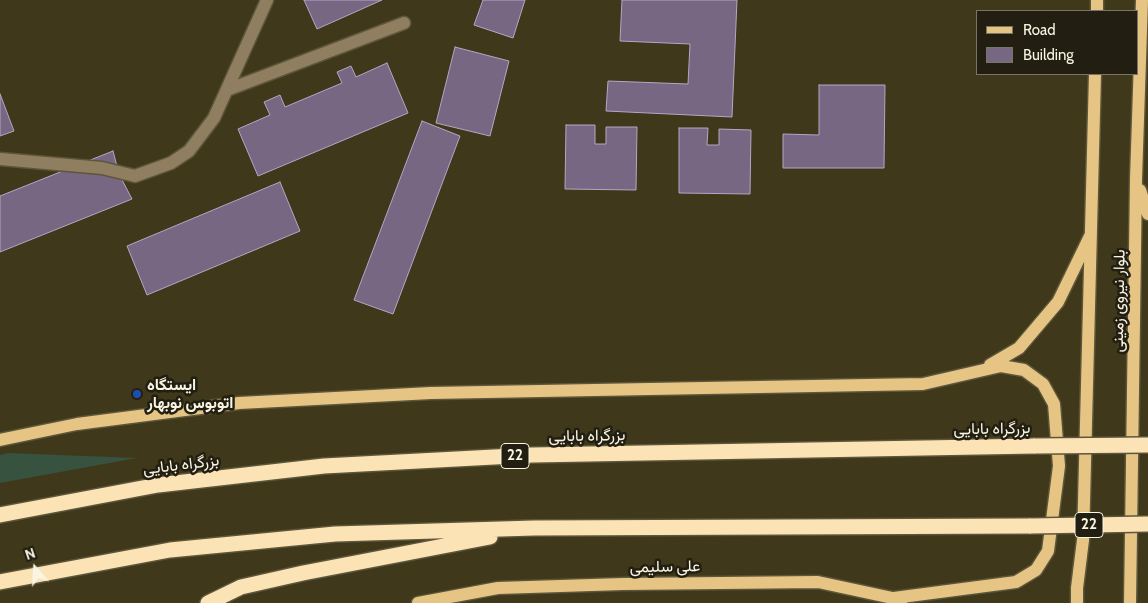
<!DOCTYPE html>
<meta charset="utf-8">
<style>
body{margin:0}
#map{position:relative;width:1148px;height:603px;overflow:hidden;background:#3f381a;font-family:Cabin,sans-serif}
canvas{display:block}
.legend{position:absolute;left:976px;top:10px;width:162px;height:65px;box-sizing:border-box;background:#221f12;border:1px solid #787566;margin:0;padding:6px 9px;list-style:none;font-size:15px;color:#f9f5e3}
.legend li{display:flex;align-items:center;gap:10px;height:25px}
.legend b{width:25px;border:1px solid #787566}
.north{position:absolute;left:10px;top:543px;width:50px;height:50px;-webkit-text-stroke:4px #221f12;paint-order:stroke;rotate:341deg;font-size:14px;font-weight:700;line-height:20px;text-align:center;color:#f9f5e3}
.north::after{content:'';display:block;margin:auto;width:18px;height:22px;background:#f9f5e3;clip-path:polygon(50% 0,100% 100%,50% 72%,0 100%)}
</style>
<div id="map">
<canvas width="1148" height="603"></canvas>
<ul class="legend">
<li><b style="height:6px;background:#e6c584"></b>Road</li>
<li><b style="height:14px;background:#776783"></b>Building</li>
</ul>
<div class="north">N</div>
</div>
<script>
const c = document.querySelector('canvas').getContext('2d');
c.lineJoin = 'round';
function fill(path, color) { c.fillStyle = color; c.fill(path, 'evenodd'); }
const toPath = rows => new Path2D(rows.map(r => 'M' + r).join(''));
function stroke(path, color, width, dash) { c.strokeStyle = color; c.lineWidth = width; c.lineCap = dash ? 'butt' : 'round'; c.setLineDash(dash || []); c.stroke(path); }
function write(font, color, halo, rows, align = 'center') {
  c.font = font + ' Cabin,Vazirmatn,sans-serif'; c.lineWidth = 5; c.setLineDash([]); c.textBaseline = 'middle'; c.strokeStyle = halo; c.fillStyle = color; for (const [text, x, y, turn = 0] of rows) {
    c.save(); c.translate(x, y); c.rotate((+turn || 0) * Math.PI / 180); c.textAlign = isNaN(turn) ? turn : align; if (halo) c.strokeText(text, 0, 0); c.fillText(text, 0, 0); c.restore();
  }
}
fill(toPath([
 [8,453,137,458,0,483,0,455]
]), '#385240');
const building = toPath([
 [304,0,382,0,317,29,304,0],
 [483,0,525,0,513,38,474,25,483,0],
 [622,0,737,0,732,117,606,111,608,81,688,84,690,44,620,41,622,0],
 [455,47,509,61,490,136,436,123,455,47],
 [387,63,408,113,258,176,238,129,270,115,264,102,280,95,285,107,342,83,337,72,351,66,356,77,387,63],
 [819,85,885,85,884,168,783,168,783,134,819,135,819,85],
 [0,94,14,131,0,136,0,94],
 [422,121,460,136,393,314,354,300,422,121],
 [566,125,595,125,595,144,606,144,606,127,637,127,636,190,565,189,566,125],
 [679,128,708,128,707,145,719,145,719,129,751,130,750,194,679,193,679,128],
 [113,151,119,174,132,199,0,252,0,196,113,151],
 [280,182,300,231,147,295,127,246,280,182]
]);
fill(building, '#776783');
stroke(building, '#b7a6c5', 1);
const minor = toPath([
 [227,90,404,23],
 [0,159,102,168,135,176,171,163,189,151,214,118,267,0]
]);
const major = toPath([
 [1097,11,1097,0],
 [1140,190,1148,214],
 [990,365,1019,348,1058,302,1090,236],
 [0,440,77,424,239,403,431,393,923,384,1001,366,1024,370,1043,384,1054,404,1059,466,1048,551,1036,570,1016,582,894,598],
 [418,603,498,588,623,584,818,582,902,600],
 [1077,603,1077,588,1083,540,1095,74],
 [1130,603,1136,179,1142,0]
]);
const highway = toPath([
 [0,515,158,485,324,466,532,455,1035,446],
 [0,582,170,550,335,534,534,528,1031,526],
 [208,603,241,587,303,573,490,537]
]);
stroke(minor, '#5d563a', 15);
stroke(major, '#5d563a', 15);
stroke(highway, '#5d563a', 18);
stroke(minor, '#8f7f60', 12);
stroke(major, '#e6c584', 12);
stroke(highway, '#fbe3b6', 15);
const highwayBridge = toPath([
 [1035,446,1148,445],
 [1031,526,1148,524]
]);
stroke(highwayBridge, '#5d563a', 18, []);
stroke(highwayBridge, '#fbe3b6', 15);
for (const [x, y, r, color] of [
 [137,394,5,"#1a4fb4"]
]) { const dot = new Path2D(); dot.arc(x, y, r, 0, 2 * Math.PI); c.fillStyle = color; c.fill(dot); stroke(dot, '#221f12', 2); }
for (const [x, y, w] of [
 [515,456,28],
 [1089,525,28]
]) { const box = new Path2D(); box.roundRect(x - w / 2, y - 12.5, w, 25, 4); c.fillStyle = '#221f12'; c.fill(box); stroke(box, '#f9f5e3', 1); }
write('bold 15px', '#f9f5e3', null, [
 ["22",515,456],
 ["22",1089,525]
]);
write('16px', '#f9f5e3', '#221f12', [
 ["بلوار نیروی زمینی",1119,301,-89],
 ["بزرگراه بابایی",992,429,-1],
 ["بزرگراه بابایی",587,436,-1],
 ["بزرگراه بابایی",181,465,-7],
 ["علی سلیمی",665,567,-1]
]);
write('bold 16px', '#f9f5e3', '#221f12', [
 ["ایستگاه",147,385],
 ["اتوبوس نوبهار",147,403]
], 'left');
</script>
